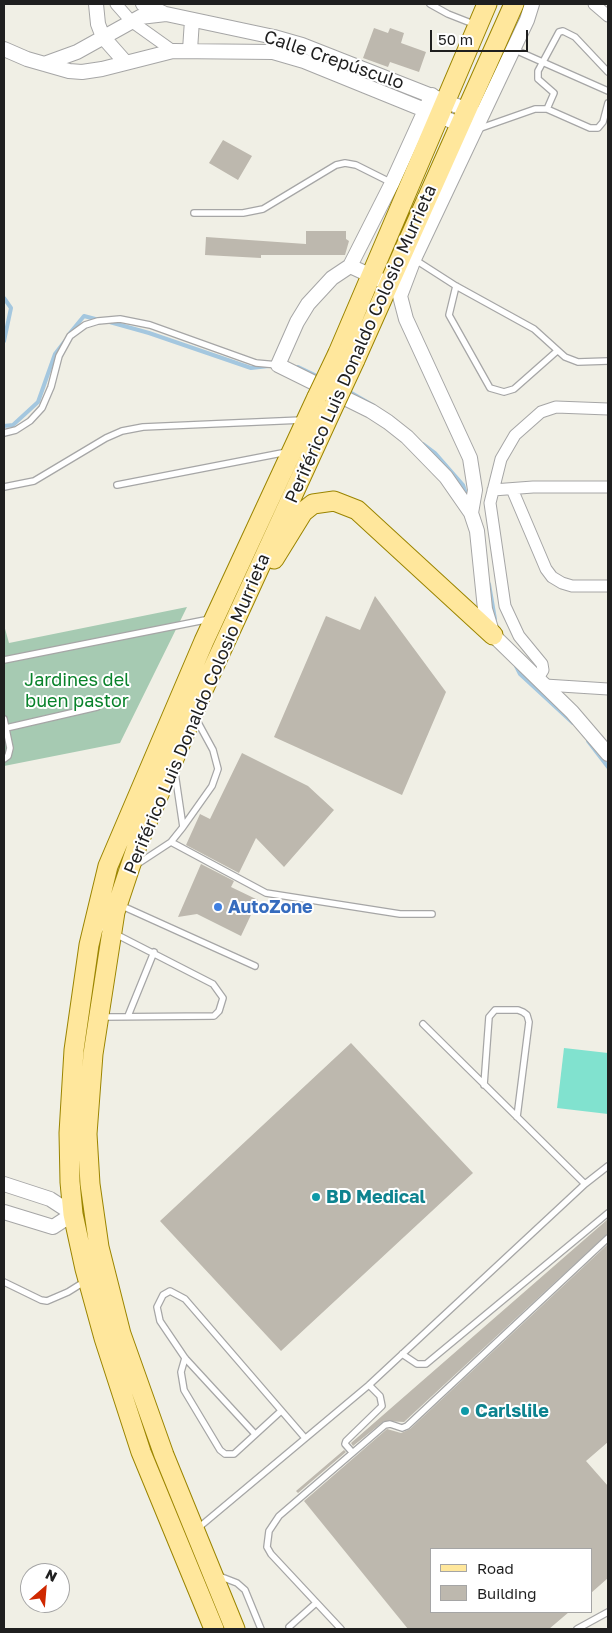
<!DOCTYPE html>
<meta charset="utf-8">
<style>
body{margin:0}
#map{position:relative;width:612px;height:1633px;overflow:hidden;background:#f0efe5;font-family:"Golos Text",sans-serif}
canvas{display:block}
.frame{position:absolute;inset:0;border:5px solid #1f1f1f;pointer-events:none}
.legend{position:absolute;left:430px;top:1548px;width:162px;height:65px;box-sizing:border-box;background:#fff;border:1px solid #a5a5a5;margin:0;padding:6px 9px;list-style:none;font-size:15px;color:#1f1f1f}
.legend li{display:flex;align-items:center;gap:10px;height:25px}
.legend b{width:25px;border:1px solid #a5a5a5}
.north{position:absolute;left:20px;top:1563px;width:50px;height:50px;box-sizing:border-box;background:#fff;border:1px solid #a5a5a5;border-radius:50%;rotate:27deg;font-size:14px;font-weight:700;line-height:20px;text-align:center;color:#1f1f1f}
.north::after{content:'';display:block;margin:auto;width:18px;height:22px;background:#cf2800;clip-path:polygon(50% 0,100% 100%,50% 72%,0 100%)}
.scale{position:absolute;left:430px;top:30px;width:98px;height:22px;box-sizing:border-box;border:2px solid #1f1f1f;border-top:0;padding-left:6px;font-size:15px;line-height:18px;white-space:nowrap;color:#1f1f1f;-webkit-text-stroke:4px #fff;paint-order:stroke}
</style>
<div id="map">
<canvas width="612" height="1633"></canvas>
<div class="frame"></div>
<ul class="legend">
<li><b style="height:6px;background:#ffe79c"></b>Road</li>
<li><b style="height:14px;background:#bdb8ae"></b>Building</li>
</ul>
<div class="north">N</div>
<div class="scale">50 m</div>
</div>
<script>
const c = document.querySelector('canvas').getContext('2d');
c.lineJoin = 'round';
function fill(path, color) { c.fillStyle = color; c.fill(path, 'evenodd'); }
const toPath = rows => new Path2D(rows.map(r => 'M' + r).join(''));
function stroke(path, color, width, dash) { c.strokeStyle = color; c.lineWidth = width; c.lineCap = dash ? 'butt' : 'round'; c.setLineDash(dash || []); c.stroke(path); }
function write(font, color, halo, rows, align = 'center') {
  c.font = font + ' "Golos Text",sans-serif'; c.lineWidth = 4; c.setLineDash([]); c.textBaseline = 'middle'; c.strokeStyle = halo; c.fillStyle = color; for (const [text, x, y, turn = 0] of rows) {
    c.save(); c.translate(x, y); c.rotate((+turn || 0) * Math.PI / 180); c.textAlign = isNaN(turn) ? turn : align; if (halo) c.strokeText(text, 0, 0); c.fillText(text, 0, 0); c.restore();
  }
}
fill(toPath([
 [187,607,120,743,4,766,4,625,9,643]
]), '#a6cab2');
fill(toPath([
 [564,1048,608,1053,608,1114,557,1108]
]), '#81e2cf');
stroke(toPath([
 [4,298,11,308,4,341],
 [106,321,149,333,251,368,269,366],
 [70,333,84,316,99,320],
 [298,367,321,378],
 [348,391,374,406],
 [4,426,13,425,38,402,55,354,65,341],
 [423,444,435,453,463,485,467,497],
 [489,584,495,619],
 [516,666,520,674,573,723],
 [588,741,608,767]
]), '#a4c7df', 4);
fill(toPath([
 [374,28,388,33,390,28,404,33,401,43,426,52,419,72,390,62,388,67,363,58],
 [223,140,252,156,238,180,209,163],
 [306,231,346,231,346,239,349,241,345,255,261,255,261,258,205,255,206,237,306,244],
 [375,596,446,692,402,795,274,737,326,616,360,630],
 [242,753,308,786,334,810,284,867,256,838,239,873,186,845,200,814,210,819],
 [201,864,234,881,231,887,258,900,241,936,197,914,178,917],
 [351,1043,473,1173,281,1351,160,1221],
 [608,1219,608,1233,404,1422,384,1421,353,1446,351,1443],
 [608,1244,608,1442,586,1461,608,1486,608,1578,591,1593,591,1549,431,1549,431,1612,569,1612,549,1629,408,1629,304,1501,387,1429,401,1433,410,1429],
 [344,1450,346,1452,298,1493,296,1491]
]), '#bdb8ae');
const service = toPath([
 [430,4,448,14,476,25],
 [513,49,608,91],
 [547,109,554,93,538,79,538,71,559,32,563,31,575,37,608,72],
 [478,129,535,109,547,109,590,128,598,128,603,122,608,103],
 [194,213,243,213,263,209,336,165,345,163,356,165,392,183],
 [414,259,456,286,534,329,565,357,578,362,608,361],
 [456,286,449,315,490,388,504,392,514,389,557,351],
 [4,433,16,430,30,421,42,408,51,387,59,356,70,336,85,325,98,321,120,319,150,325,256,363,278,365],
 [117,485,287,452],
 [4,487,34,481,106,438,122,431,143,427,302,420],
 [4,660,210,619],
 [4,719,10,748,8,756,4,759],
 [6,728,97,707],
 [183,827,212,786,218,769,213,750,195,717],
 [171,842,266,893,400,914,432,914],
 [136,865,171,842,183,827,175,773],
 [120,905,255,966],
 [96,924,213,984,223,998,219,1011,214,1016,102,1017],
 [128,1016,154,952],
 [423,1024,585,1184],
 [484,1085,489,1017,495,1010,518,1010,523,1012,527,1015,529,1022,517,1117],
 [4,1282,41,1300,47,1301,68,1292,84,1282],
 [402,1354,417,1364,426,1364,608,1213],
 [185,1358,181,1372,184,1390,220,1450,225,1454,234,1454,281,1411],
 [255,1434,185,1358,160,1321,157,1307,163,1295,170,1291,185,1299,305,1438],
 [352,1452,345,1444,346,1441,382,1406,380,1396,369,1385],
 [197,1529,369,1385,585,1184,608,1166],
 [219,1576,237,1583,245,1590,261,1629],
 [290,1629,289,1627,316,1603],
 [341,1629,271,1554,267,1547,269,1531,279,1516,385,1425,390,1424,402,1428,407,1426,608,1238],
 [577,1629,608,1612]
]);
const minor = toPath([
 [116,4,131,21,173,51],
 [594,4,608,16],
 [512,489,546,569,552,577,562,583,572,586,608,586],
 [493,490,533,487,608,487],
 [538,678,543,670,542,664,519,636,505,606,490,503,501,459,515,435,541,412,556,407,608,409],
 [545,685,608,689]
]);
const tertiary = toPath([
 [96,4,98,24,103,37,126,63],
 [143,4,163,13],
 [4,49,27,59,69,71,82,72,102,69,173,51,273,52,304,61,469,128],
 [190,50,192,20],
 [44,64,77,52,140,17,166,14,274,37,302,45,475,113],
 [432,95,392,183,350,266,332,278,308,304,297,322,278,365,371,411,388,422,407,437,446,477,471,513,477,531,485,609,493,635,572,712,608,754],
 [350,266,389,284],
 [471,513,475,490,470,458,406,319,400,296,414,259,527,20,532,4],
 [4,1184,50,1199,73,1214,53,1227,4,1212]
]);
const primary = toPath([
 [338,353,487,4],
 [355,360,514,4],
 [274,559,303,512,313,504,334,501,357,510,493,635],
 [214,1629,141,1452,104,1338,85,1269,73,1214,70,1182,69,1133,74,1050,89,945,108,866,204,641,317,397],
 [235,1629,164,1455,121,1334,99,1247,90,1184,87,1134,93,1054,115,912,137,846,204,688,335,403]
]);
stroke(service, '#a6a6a6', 8);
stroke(minor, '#a6a6a6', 13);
stroke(tertiary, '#a6a6a6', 16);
stroke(primary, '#9b8500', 21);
stroke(service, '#fff', 5.5);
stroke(minor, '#fff', 11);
stroke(tertiary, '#fff', 14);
stroke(primary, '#ffe79c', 19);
const primaryBridge = toPath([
 [317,397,338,353],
 [335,403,355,360]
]);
stroke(primaryBridge, '#9b8500', 21, []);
stroke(primaryBridge, '#ffe79c', 19);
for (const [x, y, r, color] of [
 [218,907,5,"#3f7fe0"],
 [316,1197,5,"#0f9aa8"],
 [465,1411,5,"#0f9aa8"]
]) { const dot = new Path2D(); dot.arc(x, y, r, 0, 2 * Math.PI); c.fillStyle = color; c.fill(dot); stroke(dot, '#fff', 2); }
write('18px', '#1f1f1f', '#fff', [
 ["Calle Crepúsculo",334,60,19],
 ["Periférico Luis Donaldo Colosio Murrieta",361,344,-66],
 ["Periférico Luis Donaldo Colosio Murrieta",197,714,-67]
]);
write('18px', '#08822a', '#fff', [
 ["Jardines del",77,680],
 ["buen pastor",77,701]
]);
write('bold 18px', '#366cbe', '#fff', [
 ["AutoZone",228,907]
], 'left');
write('bold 18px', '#0d838f', '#fff', [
 ["BD Medical",326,1197],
 ["Carlslile",475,1411]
], 'left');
</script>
